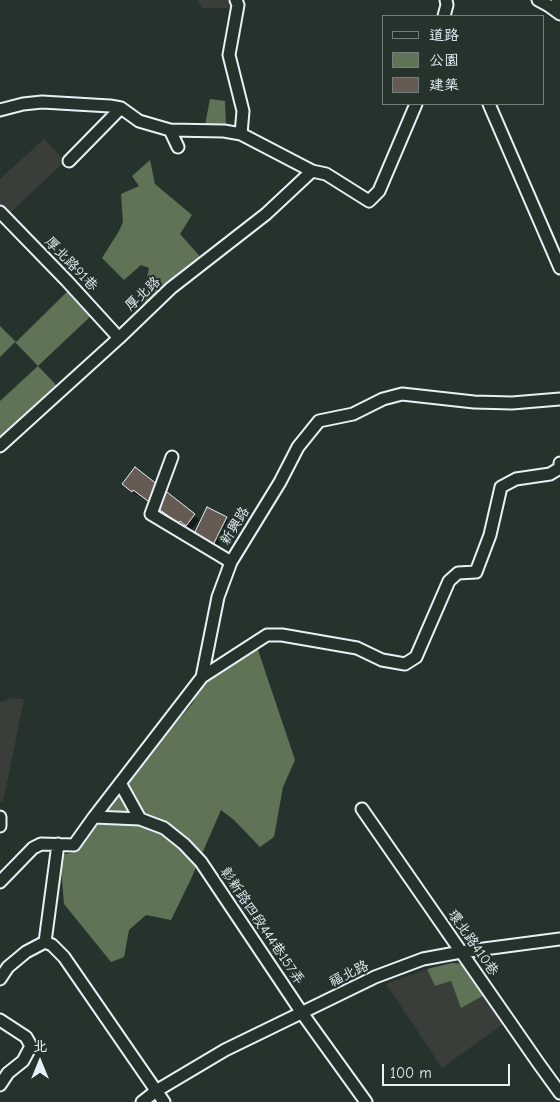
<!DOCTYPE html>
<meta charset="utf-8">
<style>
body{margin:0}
#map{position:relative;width:560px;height:1102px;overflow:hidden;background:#26332d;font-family:"Comic Neue","LXGW WenKai TC",sans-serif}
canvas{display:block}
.legend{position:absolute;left:382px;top:15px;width:162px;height:90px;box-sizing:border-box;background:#26332d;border:1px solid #747f7e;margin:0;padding:6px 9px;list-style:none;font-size:15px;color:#e8f1f8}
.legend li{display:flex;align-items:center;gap:10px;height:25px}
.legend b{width:25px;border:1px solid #747f7e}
.north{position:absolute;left:15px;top:1037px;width:50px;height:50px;-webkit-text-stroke:4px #26332d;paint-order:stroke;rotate:0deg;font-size:14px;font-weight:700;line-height:20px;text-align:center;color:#e8f1f8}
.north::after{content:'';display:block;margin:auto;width:18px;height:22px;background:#e8f1f8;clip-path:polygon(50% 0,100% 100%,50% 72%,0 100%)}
.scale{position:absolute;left:382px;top:1064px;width:128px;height:22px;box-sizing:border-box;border:2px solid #e8f1f8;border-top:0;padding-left:6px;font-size:15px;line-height:18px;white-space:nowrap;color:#e8f1f8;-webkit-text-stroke:4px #26332d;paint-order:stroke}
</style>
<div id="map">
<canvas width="560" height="1102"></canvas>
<ul class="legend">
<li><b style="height:6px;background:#26332d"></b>道路</li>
<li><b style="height:14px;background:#5f7356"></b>公園</li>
<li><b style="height:14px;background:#665b52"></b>建築</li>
</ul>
<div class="north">北</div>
<div class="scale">100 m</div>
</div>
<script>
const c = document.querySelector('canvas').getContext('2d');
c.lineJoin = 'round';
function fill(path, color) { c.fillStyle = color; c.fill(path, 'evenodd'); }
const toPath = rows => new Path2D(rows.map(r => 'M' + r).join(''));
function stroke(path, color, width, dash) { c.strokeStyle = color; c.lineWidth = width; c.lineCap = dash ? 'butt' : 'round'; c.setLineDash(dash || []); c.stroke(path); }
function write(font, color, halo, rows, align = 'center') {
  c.font = font + ' "Comic Neue","LXGW WenKai TC",sans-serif'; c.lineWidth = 4.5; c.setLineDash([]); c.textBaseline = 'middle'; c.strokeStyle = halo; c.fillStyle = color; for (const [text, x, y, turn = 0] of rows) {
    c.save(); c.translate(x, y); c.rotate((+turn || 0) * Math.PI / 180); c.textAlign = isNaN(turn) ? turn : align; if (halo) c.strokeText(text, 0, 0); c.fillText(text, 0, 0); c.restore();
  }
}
fill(toPath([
 [197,0,230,0,231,8,202,8],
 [44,139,65,161,9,214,0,205,0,179],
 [11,698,24,699,3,802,0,801,0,701,3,702],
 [427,969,435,986,451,981,488,993,507,1021,442,1068,386,984]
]), '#393f38');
fill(toPath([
 [210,99,225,101,226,125,205,125],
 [150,160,155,184,192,215,180,234,203,260,142,317,144,291,149,268,141,265,124,280,102,258,119,231,123,222,121,194,139,186,132,176],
 [70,289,93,314,38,366,61,390,0,442,0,401,38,366,15,342,0,357,0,326,16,342],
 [256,644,295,760,283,787,274,837,260,847,234,820,221,810,191,879,171,920,146,915,129,930,124,957,111,962,64,904,60,855,76,852,99,822,119,790,192,704,208,674],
 [452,963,466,964,488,993,461,1008,451,981,435,986,427,969]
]), '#5f7356');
fill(toPath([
 [135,468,199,520,191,530,185,525,183,527,139,493,137,495,128,488],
 [226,518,230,523,217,549,199,540]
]), '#0007');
const building = toPath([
 [135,467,195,514,186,526,180,521,178,523,133,490,132,492,122,484,135,467],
 [207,507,227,517,213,545,193,536,207,507]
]);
fill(building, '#665b52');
stroke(building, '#e8f1f8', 1);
const minor = toPath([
 [236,0,238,5,229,55,243,111,241,134],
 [538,0,549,6,560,14],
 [557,0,560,2],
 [444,16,447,5,446,0],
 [489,104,560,268],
 [0,110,23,104,42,102,110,106,121,108,139,121,170,130,224,131,241,134,312,171,326,174,369,201,379,191,416,104],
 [170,130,178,147],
 [69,161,121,108],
 [0,212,67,281,119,338],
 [0,446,119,338,171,288,266,214,312,171],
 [172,457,151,514,231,562],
 [202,677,267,635,282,635,357,648,382,660,405,664,416,657,449,581,458,573,476,572,490,535,501,487,516,479,550,474,560,468,560,463],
 [120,783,140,819,164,828,184,844,201,862,302,1013,366,1102],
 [362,809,539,1064,560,1093],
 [0,817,0,826],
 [94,817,140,819],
 [0,882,33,848,41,844,74,845,94,817,202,677,218,597,231,562,280,482,298,447,319,421,353,414,383,399,402,394,474,402,512,403,560,399],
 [45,942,52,945,64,957,164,1102],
 [45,942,58,844],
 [0,979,8,967,26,952,45,942],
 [0,1020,26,1037,31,1046,23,1061,8,1073,0,1085],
 [142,1102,156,1091,225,1050,375,977,423,959,461,952,560,939]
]);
stroke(minor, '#e8f1f8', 15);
stroke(minor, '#26332d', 11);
write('14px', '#e8f1f8', '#26332d', [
 ["厚北路91巷",71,264,46],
 ["厚北路",143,294,-43],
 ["新興路",235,526,-58],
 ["彰新路四段444巷157弄",262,926,56],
 ["環北路410巷",473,943,55],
 ["福北路",349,974,-26]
]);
</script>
